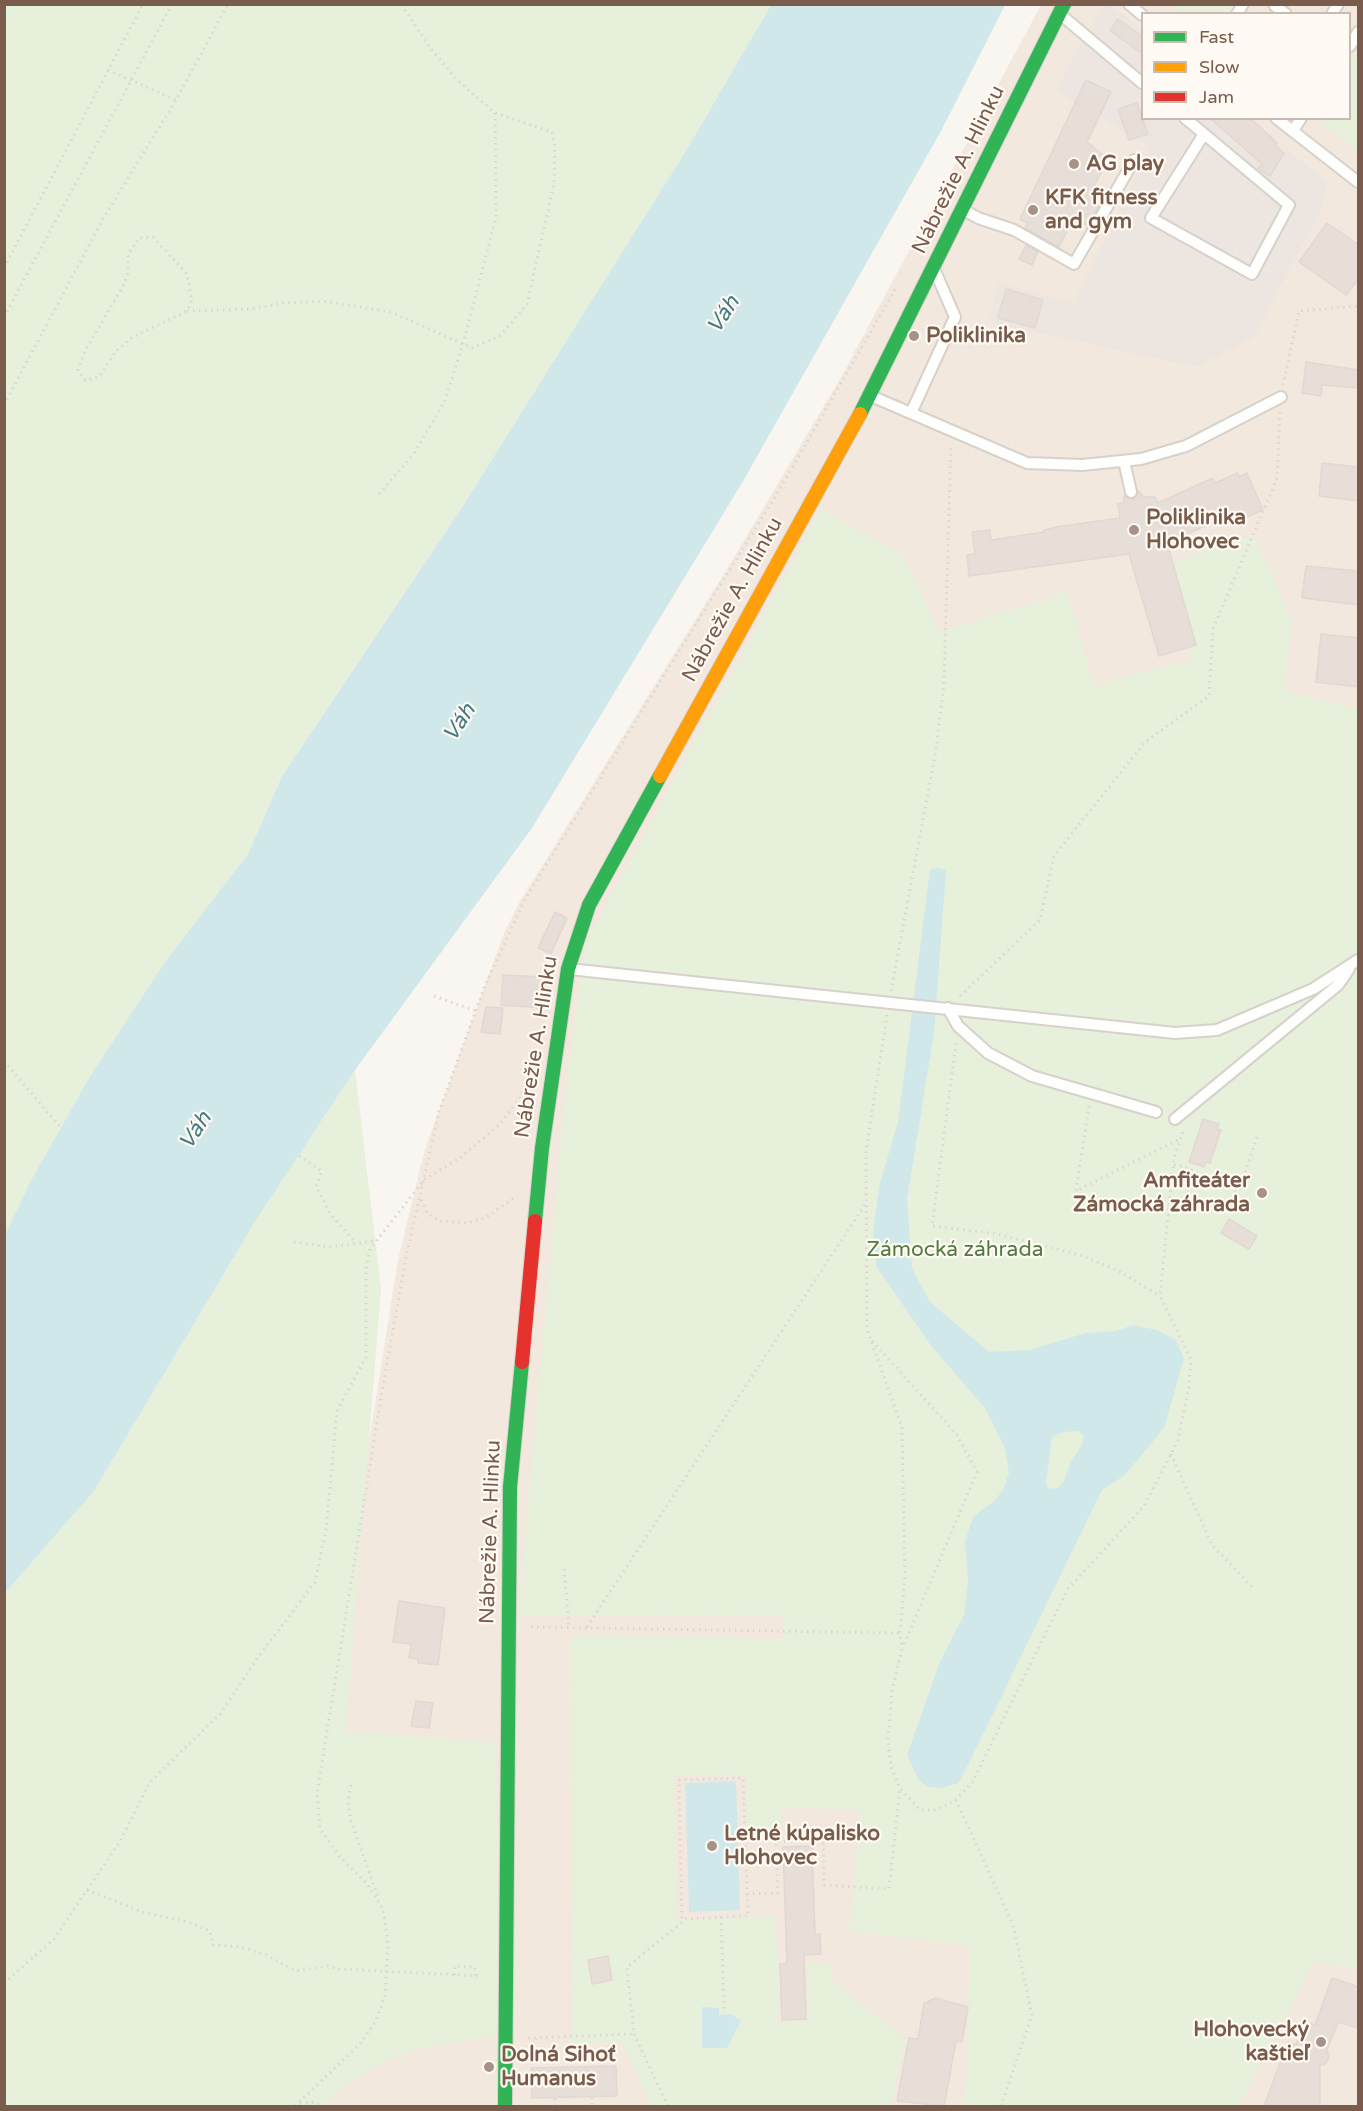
<!DOCTYPE html>
<meta charset="utf-8">
<style>
body{margin:0}
#map{position:relative;width:1363px;height:2111px;overflow:hidden;background:#f9f5f0;font-family:"Varela Round",sans-serif}
canvas{display:block}
.frame{position:absolute;inset:0;border:6px solid #7a5c4d;pointer-events:none}
.legend{position:absolute;left:1141px;top:12px;width:210px;height:108px;box-sizing:border-box;background:#fffaf3;border:2px solid #cabbb1;margin:0;padding:8px 10px;list-style:none;font-size:18px;color:#7a5c4d}
.legend li{display:flex;align-items:center;gap:12px;height:30px}
.legend b{width:30px;border:2px solid #cabbb1}
</style>
<div id="map">
<canvas width="1363" height="2111"></canvas>
<div class="frame"></div>
<ul class="legend">
<li><b style="height:8px;background:#30b455"></b>Fast</li>
<li><b style="height:8px;background:#ff9f0a"></b>Slow</li>
<li><b style="height:8px;background:#e5322d"></b>Jam</li>
</ul>
</div>
<script>
const c = document.querySelector('canvas').getContext('2d');
c.lineJoin = 'round';
function fill(path, color) { c.fillStyle = color; c.fill(path, 'evenodd'); }
const toPath = rows => new Path2D(rows.map(r => 'M' + r).join(''));
function stroke(path, color, width, dash) { c.strokeStyle = color; c.lineWidth = width; c.lineCap = dash ? 'butt' : 'round'; c.setLineDash(dash || []); c.stroke(path); }
function write(font, color, halo, rows, align = 'center') {
  c.font = font + ' "Varela Round",sans-serif'; c.lineWidth = 4.5; c.setLineDash([]); c.textBaseline = 'middle'; c.strokeStyle = halo; c.fillStyle = color; for (const [text, x, y, turn = 0] of rows) {
    c.save(); c.translate(x, y); c.rotate((+turn || 0) * Math.PI / 180); c.textAlign = isNaN(turn) ? turn : align; if (halo) c.strokeText(text, 0, 0); c.fillText(text, 0, 0); c.restore();
  }
}
fill(toPath([
 [1041,5,1358,5,1358,2106,1063,2106,968,2073,963,2106,288,2106,330,1850,337,1643,398,1260,425,1149,503,936,519,903,727,569,840,379],
 [1142,14,1350,14,1350,118,1142,118]
]), '#f2e8de');
fill(toPath([
 [1103,5,1111,5,1142,29,1142,118,1252,119,1327,183,1321,212,1292,263,1255,336,1197,367,994,323,990,315,998,283,1074,303,1150,147,1056,90]
]), '#ede5e0');
fill(toPath([
 [4,5,771,5,687,149,457,515,282,776,248,854,165,962,90,1076,30,1182,5,1235],
 [1170,5,1243,5,1237,14,1182,13],
 [1358,49,1358,153,1317,119,1350,118,1350,63],
 [821,509,904,555,939,633,1067,592,1094,686,1192,658,1174,562,1255,535,1292,622,1284,689,1358,710,1358,1968,1314,1962,1239,2106,963,2106,968,2072,969,1946,849,1931,860,1809,782,1808,781,1840,747,1841,745,1775,674,1776,677,1920,776,1916,779,2023,809,2021,807,1964,832,1963,832,1981,906,2039,891,2106,651,2106,622,2042,572,2046,570,1635,784,1639,784,1615,518,1616,564,1106,585,944],
 [355,1070,381,1289,346,1731,483,1741,490,1743,496,1749,500,2035,422,2048,389,2059,352,2081,321,2106,5,2106,5,1593,94,1491,256,1220]
]), '#e7f0db');
fill(toPath([
 [771,5,1005,5,941,131,742,483,532,828,355,1070,256,1220,94,1491,5,1593,5,1235,30,1182,90,1076,165,962,248,854,282,776,457,515,687,149],
 [938,868,946,870,934,1033,907,1199,912,1269,930,1302,989,1352,1029,1350,1086,1333,1116,1331,1133,1325,1157,1330,1176,1340,1184,1359,1164,1428,1124,1476,1102,1490,968,1765,958,1783,942,1788,928,1787,918,1779,907,1755,940,1662,964,1615,968,1581,965,1541,973,1517,994,1501,1003,1490,1009,1473,1005,1448,985,1408,932,1347,876,1266,873,1229,880,1183,898,1122,930,870],
 [1078,1431,1084,1436,1082,1444,1070,1464,1064,1481,1058,1488,1052,1489,1047,1487,1046,1481,1052,1437,1064,1432],
 [736,1781,740,1910,689,1912,685,1783],
 [702,2007,719,2008,719,2015,731,2014,741,2021,727,2048,702,2048]
]), '#d0e8ea');
const building = toPath([
 [1118,19,1143,37,1143,54,1110,31,1118,19],
 [1086,80,1111,92,1087,142,1108,159,1091,192,1103,199,1088,226,1074,218,1059,247,1025,228,1028,223,1020,219,1086,80],
 [1137,103,1148,134,1129,140,1118,109,1137,103],
 [1210,118,1250,118,1277,143,1275,145,1284,153,1270,176,1258,169,1262,164,1210,118],
 [1327,223,1359,245,1359,278,1346,295,1299,262,1327,223],
 [1026,245,1038,252,1032,265,1019,259,1026,245],
 [1006,289,1043,300,1035,328,998,318,1006,289],
 [1306,362,1359,370,1359,388,1322,385,1321,396,1302,393,1306,362],
 [1322,463,1359,467,1359,501,1319,496,1322,463],
 [1238,473,1239,477,1247,473,1263,510,1240,520,1237,512,1167,543,1196,645,1159,656,1129,554,969,576,967,555,975,554,972,532,990,530,991,540,1044,532,1044,530,1056,527,1120,518,1118,504,1124,503,1124,496,1133,499,1139,491,1143,497,1155,497,1158,503,1213,478,1215,483,1238,473],
 [1306,566,1359,571,1359,605,1302,598,1306,566],
 [1321,634,1359,638,1359,687,1316,682,1321,634],
 [555,912,567,918,551,954,538,948,555,912],
 [503,975,544,977,543,1008,501,1005,503,975],
 [486,1007,503,1008,500,1034,481,1032,486,1007],
 [1203,1119,1219,1124,1217,1129,1221,1130,1210,1163,1206,1162,1204,1167,1189,1162,1203,1119],
 [1229,1219,1257,1236,1249,1249,1221,1233,1229,1219],
 [399,1601,445,1608,438,1665,418,1663,418,1659,409,1658,411,1644,393,1642,399,1601],
 [416,1701,433,1703,429,1728,411,1726,416,1701],
 [812,1846,815,1934,820,1934,821,1954,804,1955,806,2019,782,2020,780,1964,787,1963,783,1847,812,1846],
 [608,1956,612,1980,592,1984,588,1960,608,1956],
 [1332,1978,1359,1987,1359,2028,1338,2022,1327,2050,1329,2058,1324,2065,1320,2065,1320,2106,1264,2106,1288,2042,1296,2045,1297,2041,1302,2043,1310,2023,1315,2025,1332,1978],
 [935,1998,968,2007,962,2042,956,2041,944,2106,897,2101,909,2038,918,2039,924,2004,935,1998],
 [616,2066,617,2096,532,2098,531,2068,616,2066]
]);
fill(building, '#e6ded7');
stroke(building, '#e2d8d2', 1.5);
const lane = toPath([
 [1129,4,1142,15],
 [1276,4,1275,6,1286,14],
 [1060,14,1142,83],
 [1237,14,1243,4],
 [1332,14,1338,4],
 [1350,46,1358,32],
 [1185,118,1289,205,1252,274,1151,218,1204,134],
 [1276,118,1358,182],
 [1293,131,1301,118],
 [964,210,978,218,1014,230,1074,264,1134,160],
 [871,396,1027,463,1082,465,1141,459,1186,446,1281,397],
 [911,413,955,317,935,271],
 [1124,461,1131,492],
 [569,969,1175,1033,1217,1030,1313,989,1358,960],
 [948,1008,958,1026,988,1053,1032,1076,1156,1112],
 [1175,1119,1338,985,1349,969]
]);
const fast = toPath([
 [860,414,1064,4],
 [535,1221,542,1148,568,969,589,905,660,776],
 [505,2106,510,1487,522,1362]
]);
const slow = toPath([
 [660,776,860,414]
]);
const jam = toPath([
 [522,1362,535,1221]
]);
stroke(lane, '#d7d1cb', 14);
stroke(fast, '#d9d2cb', 16);
stroke(slow, '#d9d2cb', 16);
stroke(jam, '#d9d2cb', 16);
stroke(toPath([
 [108,70,176,100],
 [153,237,187,274,192,301,187,311,133,337,116,351,99,377,85,380,78,370,85,351,123,286,128,273,128,254,139,238,153,237],
 [4,268,143,4],
 [187,311,251,309,283,303,323,301,391,312,472,348,500,336,527,304,554,184,555,147,552,132,495,113],
 [4,317,172,4],
 [1283,385,1299,311,1358,306],
 [4,405,103,219,176,100,228,4],
 [379,494,413,455,444,403,463,344,496,217,495,113,457,80,428,45,401,4],
 [891,991,936,750,944,682,951,444],
 [434,996,476,1011],
 [960,996,1040,920,1054,856,1145,742,1209,696,1213,629,1277,478,1280,412],
 [887,1015,866,1151,867,1329,902,1428,905,1577,900,1633,902,1649,892,1691,888,1740,891,1767,900,1788,920,1810,937,1810,956,1800,973,1781,1067,1590,1144,1506,1178,1440,1189,1386,1191,1360,1160,1296,1174,1158,1183,1131],
 [956,1043,932,1226,997,1234,1080,1255,1119,1271,1160,1296],
 [4,1061,61,1128],
 [1089,1106,1076,1191,1180,1139],
 [299,1156,322,1171,316,1186,331,1215,356,1243],
 [1174,1165,1183,1166,1239,1191,1257,1137],
 [421,1200,427,1213,440,1221,467,1223,485,1218,514,1198],
 [294,1242,329,1247,376,1241],
 [872,1341,957,1435,977,1472,903,1647],
 [1171,1454,1212,1545,1253,1588],
 [564,1569,569,1627],
 [531,1627,899,1633],
 [587,1627,866,1203],
 [351,1785,348,1801,351,1821,379,1899],
 [956,1800,1013,1925,1032,2015,1001,2106],
 [87,1890,143,1912,191,1923,210,1931,213,1945,241,1947,266,1955,296,1971,328,1966,339,1969,483,1976],
 [747,1894,778,1893,776,1842,823,1840,824,1885,889,1889,900,1789],
 [721,1917,724,2009],
 [455,1975,455,1966,475,1967,475,1976],
 [4,1983,54,1939,119,1843,150,1782,221,1713,259,1656,315,1582,326,1529,337,1411,366,1357,366,1268,370,1249,425,1179,460,1158,499,1125,518,1101,528,1078],
 [528,2038,634,2034],
 [529,2056,536,2038],
 [592,2097,592,2106],
 [300,2104,314,2102,322,2106],
 [295,2106,360,2044,376,2021,385,1995,388,1944,383,1909,368,1885,340,1857,320,1829,317,1794,380,1403,406,1257,439,1112,484,988,525,899,778,492,896,288],
 [555,2106,555,2098],
 [668,2106,634,2034,627,1967,680,1924,682,1922,686,1919,748,1916,743,1778,679,1780,682,1922]
]), '#dcd5d0', 3, [1.5, 4.5]);
stroke(lane, '#fefefd', 10);
stroke(fast, '#30b455', 14);
stroke(slow, '#ff9f0a', 14);
stroke(jam, '#e5322d', 14);
for (const [x, y, r, color] of [
 [1074,164,6,"#a69286"],
 [1033,210,6,"#a69286"],
 [914,336,6,"#a69286"],
 [1134,530,6,"#a69286"],
 [1262,1193,6,"#a69286"],
 [712,1846,6,"#a69286"],
 [1321,2042,6,"#a69286"],
 [489,2067,6,"#a69286"]
]) { const dot = new Path2D(); dot.arc(x, y, r, 0, 2 * Math.PI); c.fillStyle = color; c.fill(dot); stroke(dot, '#fffaf3', 2); }
write('bold 21px', '#7a5c4d', '#fffaf3', [
 ["AG play",1086,164],
 ["KFK fitness",1045,198],
 ["and gym",1045,222],
 ["Poliklinika",926,336],
 ["Poliklinika",1146,518],
 ["Hlohovec",1146,542],
 ["Amfiteáter",1250,1181,"right"],
 ["Zámocká záhrada",1250,1205,"right"],
 ["Letné kúpalisko",724,1834],
 ["Hlohovec",724,1858],
 ["Hlohovecký",1309,2030,"right"],
 ["kaštieľ",1309,2054,"right"],
 ["Dolná Sihoť",501,2055],
 ["Humanus",501,2079]
], 'left');
write('21px', '#7a5c4d', '#fffaf3', [
 ["Nábrežie A. Hlinku",959,170,-64],
 ["Nábrežie A. Hlinku",733,600,-61],
 ["Nábrežie A. Hlinku",537,1047,-81],
 ["Nábrežie A. Hlinku",491,1532,-88]
]);
write('21px', '#537a41', '#fffaf3', [
 ["Zámocká záhrada",955,1250]
]);
write('italic 22px', '#437c86', '#fffaf3', [
 ["Váh",724,315,-57],
 ["Váh",460,723,-57],
 ["Váh",196,1131,-57]
]);
</script>
